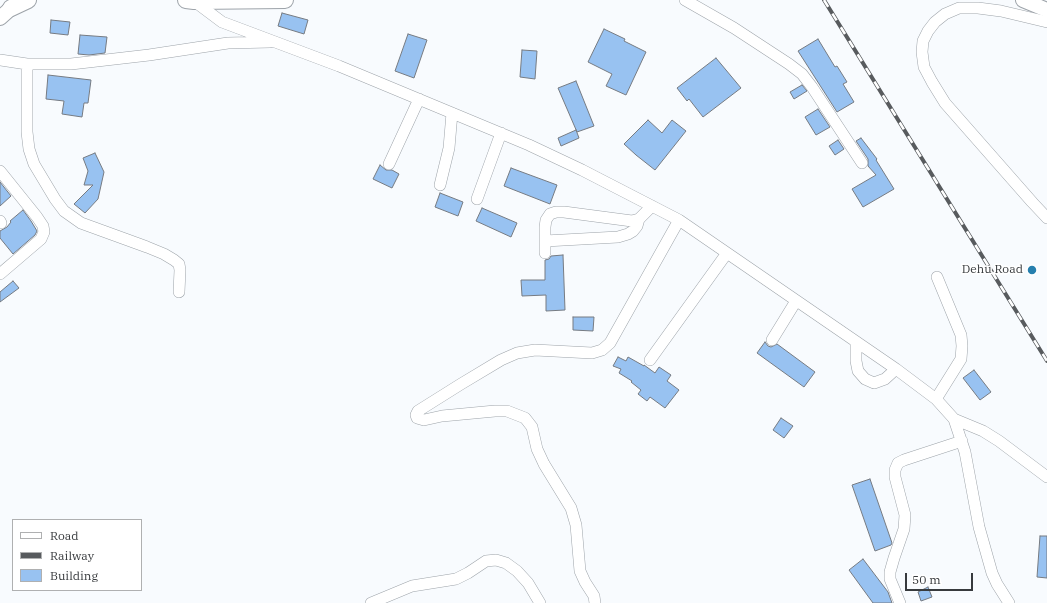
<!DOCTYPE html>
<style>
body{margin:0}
#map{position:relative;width:1047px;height:603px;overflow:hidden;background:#f8fbfe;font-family:"IBM Plex Serif",serif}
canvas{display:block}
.legend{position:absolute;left:12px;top:519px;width:130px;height:72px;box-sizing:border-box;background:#fff;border:1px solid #afb0b1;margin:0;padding:5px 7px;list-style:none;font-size:12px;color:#373a3d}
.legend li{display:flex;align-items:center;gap:8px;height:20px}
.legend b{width:20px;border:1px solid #afb0b1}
.scale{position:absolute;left:905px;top:573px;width:68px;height:18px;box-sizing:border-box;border:2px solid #373a3d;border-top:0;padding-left:5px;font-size:12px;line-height:14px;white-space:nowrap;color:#373a3d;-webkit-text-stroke:3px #fff;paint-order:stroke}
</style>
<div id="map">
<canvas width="1047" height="603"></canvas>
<ul class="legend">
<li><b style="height:5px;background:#fff"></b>Road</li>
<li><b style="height:5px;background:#585b5e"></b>Railway</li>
<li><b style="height:11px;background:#98c2f1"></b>Building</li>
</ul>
<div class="scale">50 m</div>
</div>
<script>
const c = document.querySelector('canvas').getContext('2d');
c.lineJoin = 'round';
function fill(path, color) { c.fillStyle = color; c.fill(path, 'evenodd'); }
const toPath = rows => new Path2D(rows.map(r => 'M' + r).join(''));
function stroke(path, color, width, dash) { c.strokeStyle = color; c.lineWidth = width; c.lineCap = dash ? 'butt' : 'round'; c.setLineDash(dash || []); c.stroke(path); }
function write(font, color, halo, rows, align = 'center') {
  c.font = font + ' "IBM Plex Serif",serif'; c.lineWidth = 3; c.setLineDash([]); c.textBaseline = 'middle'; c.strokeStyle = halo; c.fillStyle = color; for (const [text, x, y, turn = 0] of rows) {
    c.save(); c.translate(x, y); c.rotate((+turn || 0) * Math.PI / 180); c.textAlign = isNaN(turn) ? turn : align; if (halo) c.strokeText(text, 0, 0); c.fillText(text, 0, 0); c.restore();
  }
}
const building = toPath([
 [282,13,308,20,304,34,278,26,282,13],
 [51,20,70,22,68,35,50,33,51,20],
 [604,29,625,39,624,41,646,52,626,95,606,86,612,74,588,62,604,29],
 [408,34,427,40,414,78,395,71,408,34],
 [80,35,107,37,105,53,89,55,78,54,80,35],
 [818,39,835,67,837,66,847,82,843,84,854,102,837,112,798,51,818,39],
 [522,50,537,51,535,79,520,77,522,50],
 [716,58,741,88,703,117,689,99,687,101,677,88,716,58],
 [48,75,91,80,88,103,84,103,82,117,62,114,64,101,46,99,48,75],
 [576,81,594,126,577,132,558,88,576,81],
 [802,85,807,91,794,99,790,92,802,85],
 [818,109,830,127,816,135,805,117,818,109],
 [648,120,662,133,672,120,686,131,655,170,636,155,624,144,648,120],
 [576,130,579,138,561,146,558,138,576,130],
 [861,138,877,159,876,160,894,189,863,207,852,189,876,175,868,166,868,159,856,141,861,138],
 [838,140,844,149,835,155,829,146,838,140],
 [95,153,104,172,98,199,85,213,74,204,93,185,84,185,88,171,83,158,95,153],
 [380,165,386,170,392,170,399,174,392,188,373,179,380,165],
 [511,168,557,185,550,204,504,186,511,168],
 [0,182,11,196,0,206,0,182],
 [440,193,463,202,458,216,435,207,440,193],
 [482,208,517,223,511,237,476,221,482,208],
 [23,210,31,221,37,231,35,235,13,254,0,238,0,231,7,227,11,222,10,221,23,210],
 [563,255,565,310,546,311,546,295,522,296,521,280,545,280,545,260,549,259,551,256,563,255],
 [13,281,19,288,0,302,0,292,13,281],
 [573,317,594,317,593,331,573,330,573,317],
 [765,342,768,346,771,347,777,344,815,372,804,387,757,353,765,342],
 [618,357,626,361,628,357,644,366,644,365,655,373,659,367,671,375,667,381,679,390,665,408,650,397,647,401,638,394,641,390,631,382,632,381,619,373,621,369,613,366,618,357],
 [974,370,991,392,980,400,963,378,974,370],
 [781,418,793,426,784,438,773,430,781,418],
 [870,479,892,543,891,545,875,551,852,485,870,479],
 [1040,536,1047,536,1047,578,1037,577,1040,536],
 [863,559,888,592,892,603,873,603,849,570,863,559],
 [928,587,932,597,921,601,918,592,928,587]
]);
fill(building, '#98c2f1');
stroke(building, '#767b82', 1);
const minor = toPath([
 [685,0,734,28,789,64,802,74,812,87,862,163],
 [194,1,222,22,339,66,529,145,582,170,679,220,896,369,936,399,954,419,965,452,979,527,992,573,997,584,1009,603],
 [1047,22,1001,11,978,8,959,8,945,14,935,22,928,31,923,41,922,52,924,67,932,82,945,103,1032,202,1047,218],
 [0,60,27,64,71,64,149,55,228,43,270,42],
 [27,64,27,132,29,149,34,164,55,199,64,211,81,223,147,247,164,254,174,260,179,264,180,270,179,292],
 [389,164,419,99],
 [0,171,37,217,43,226,44,232,41,239,0,274],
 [440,185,449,148,452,113],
 [477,199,501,133],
 [0,221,1,223],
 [545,241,618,237,628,234,633,231,637,226,639,219],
 [545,253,545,227,546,220,550,214,556,212,564,212,632,221,639,219,652,206],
 [772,340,796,301],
 [856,342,856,361,858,371,865,379,874,383,885,379,896,369],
 [650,360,727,253],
 [936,399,961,359,962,346,961,335,937,277],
 [954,419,983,431,999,441,1047,477],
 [371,603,412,586,456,579,468,573,486,561,496,560,506,563,517,571,528,583,540,603],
 [595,603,594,596,585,582,580,571,576,525,571,508,544,464,537,449,532,427,525,418,507,411,495,411,442,416,424,420,417,418,416,415,418,411,461,384,501,360,517,353,535,350,592,353,602,350,610,343,679,220],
 [900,603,890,579,890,572,894,558,904,529,905,515,895,477,895,470,898,463,904,460,962,441]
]);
const major = toPath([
 [1023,0,1047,10],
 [0,18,19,1]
]);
const highway = toPath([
 [186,0,194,1,285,0],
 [11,8,28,0]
]);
stroke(minor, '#9da3a9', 12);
stroke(major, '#9da3a9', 16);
stroke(highway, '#9da3a9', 18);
stroke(minor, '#fff', 11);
stroke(major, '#fff', 14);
stroke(highway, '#fff', 16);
const rail = toPath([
 [824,0,1047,361]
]);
stroke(rail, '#585b5e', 4);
stroke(rail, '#fff', 2.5, [8]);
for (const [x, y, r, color] of [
 [1032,270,5,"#267fae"]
]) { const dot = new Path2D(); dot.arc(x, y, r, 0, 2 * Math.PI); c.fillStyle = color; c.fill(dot); stroke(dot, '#fff', 1.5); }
write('12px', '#373a3d', '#fff', [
 ["Dehu Road",1023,270]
], 'right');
</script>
